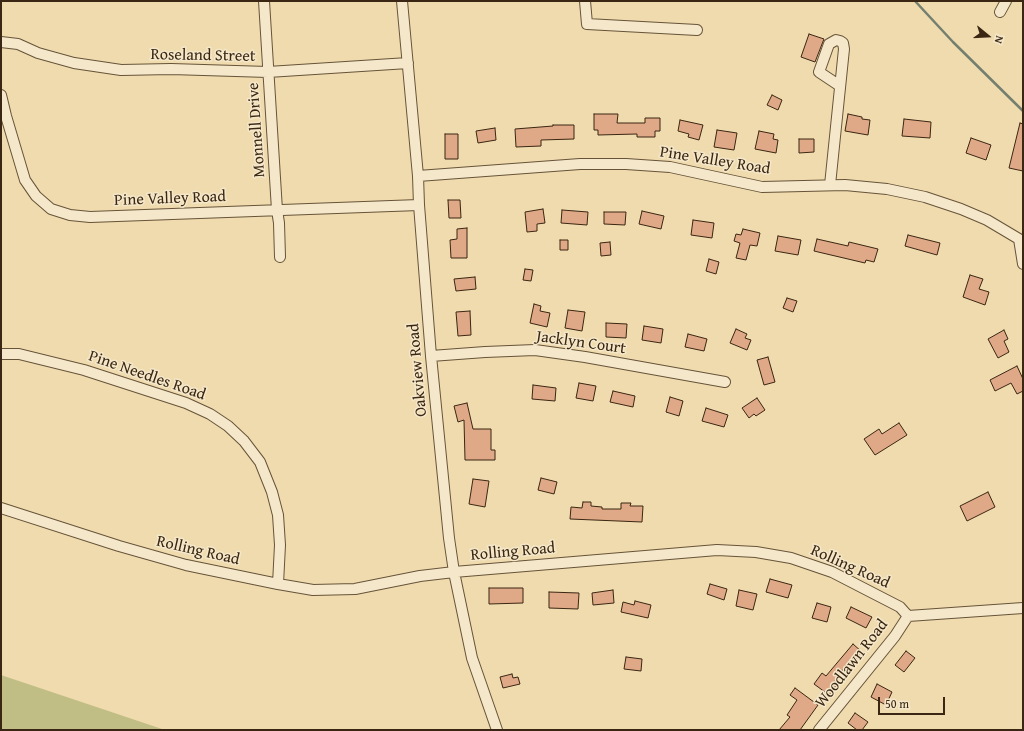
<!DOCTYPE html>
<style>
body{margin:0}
#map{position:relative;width:1024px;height:731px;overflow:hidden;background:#efdbae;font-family:"Gentium Book Plus",serif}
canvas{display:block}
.frame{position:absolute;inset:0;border:2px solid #3a2612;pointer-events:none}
.north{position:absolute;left:968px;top:16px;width:40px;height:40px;-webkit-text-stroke:3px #f5e8ca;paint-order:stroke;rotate:108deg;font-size:11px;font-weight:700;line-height:16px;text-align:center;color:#3a2612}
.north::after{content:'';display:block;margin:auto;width:14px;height:18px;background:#3a2612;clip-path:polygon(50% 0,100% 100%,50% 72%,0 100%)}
.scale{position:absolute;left:878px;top:697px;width:67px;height:18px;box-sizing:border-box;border:2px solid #3a2612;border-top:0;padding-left:5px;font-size:12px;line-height:14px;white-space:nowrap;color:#3a2612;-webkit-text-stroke:3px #f5e8ca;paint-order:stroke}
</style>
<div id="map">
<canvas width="1024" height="731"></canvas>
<div class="frame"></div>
<div class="north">N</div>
<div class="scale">50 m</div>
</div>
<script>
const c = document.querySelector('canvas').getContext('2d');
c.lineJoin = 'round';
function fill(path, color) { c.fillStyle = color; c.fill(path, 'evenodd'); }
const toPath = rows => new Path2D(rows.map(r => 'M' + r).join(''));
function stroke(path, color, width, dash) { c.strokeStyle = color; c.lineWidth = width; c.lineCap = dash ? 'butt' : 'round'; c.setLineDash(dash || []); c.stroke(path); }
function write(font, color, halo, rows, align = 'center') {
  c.font = font + ' "Gentium Book Plus",serif'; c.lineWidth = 3; c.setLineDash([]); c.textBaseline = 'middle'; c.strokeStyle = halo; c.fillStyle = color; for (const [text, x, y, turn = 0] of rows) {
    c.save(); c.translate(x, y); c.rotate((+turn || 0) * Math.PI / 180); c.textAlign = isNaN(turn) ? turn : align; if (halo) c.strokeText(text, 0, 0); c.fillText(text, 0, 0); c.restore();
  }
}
fill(toPath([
 [1,675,165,730,1,730]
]), '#c1be85');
stroke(toPath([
 [915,1,953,42,1023,111]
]), '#747f6f', 2.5);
const building = toPath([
 [809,34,824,39,815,62,801,57,809,34],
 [772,95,782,100,778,110,767,105,772,95],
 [594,114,618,114,617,123,645,123,645,118,660,118,660,131,655,131,655,137,637,137,637,134,598,135,598,130,594,130,594,114],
 [848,114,862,117,862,119,870,120,868,135,845,131,848,114],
 [904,119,931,122,930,138,902,136,904,119],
 [680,120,703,125,699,140,688,137,689,134,678,131,680,120],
 [1020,123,1023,124,1023,171,1009,168,1020,123],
 [553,125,574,125,574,139,541,140,541,146,516,147,515,129,553,126,553,125],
 [495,128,496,140,478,143,476,131,495,128],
 [717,130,737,133,734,150,714,147,717,130],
 [759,131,774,134,773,139,778,140,776,153,755,149,759,131],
 [445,134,458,134,458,159,445,159,445,134],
 [971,138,991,145,986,160,966,153,971,138],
 [799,139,814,139,814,152,799,153,799,139],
 [448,200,460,200,461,218,449,218,448,200],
 [543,209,545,223,537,224,537,231,527,232,525,212,543,209],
 [562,210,588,212,587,225,561,223,562,210],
 [642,211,664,216,661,229,639,224,642,211],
 [604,212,626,212,625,225,604,224,604,212],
 [693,220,714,223,712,238,691,235,693,220],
 [467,228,467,258,451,258,450,240,457,239,457,229,467,228],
 [743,229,760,233,757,246,750,245,746,260,736,258,740,243,734,241,736,234,741,235,743,229],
 [908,235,940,243,937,255,905,246,908,235],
 [778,236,801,240,798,255,775,251,778,236],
 [817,239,848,246,849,242,878,249,874,262,866,260,865,263,814,251,817,239],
 [560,240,568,240,568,250,560,250,560,240],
 [610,242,611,255,601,256,600,243,610,242],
 [709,259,719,262,716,274,706,271,709,259],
 [525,269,533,270,531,281,523,280,525,269],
 [970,275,983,279,979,289,989,292,985,305,963,297,970,275],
 [475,277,476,289,456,291,454,279,475,277],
 [787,298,797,301,793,312,783,308,787,298],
 [534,304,541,306,540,311,550,313,547,327,530,323,534,304],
 [568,310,585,312,582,331,565,328,568,310],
 [470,311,471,335,458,336,456,312,470,311],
 [606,323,627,324,626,338,606,337,606,323],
 [644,326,663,329,661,343,642,340,644,326],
 [736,329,747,334,745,338,751,340,747,350,730,343,736,329],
 [1004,330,1008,339,1004,341,1009,352,998,358,988,339,1004,330],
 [688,334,707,339,704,351,685,347,688,334],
 [768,357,775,382,764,385,757,360,768,357],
 [1017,366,1023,379,1023,391,1017,394,1011,383,995,391,990,380,1017,366],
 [579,383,596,386,593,401,576,398,579,383],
 [533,385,556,388,555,401,532,399,533,385],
 [613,391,635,396,633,407,610,402,613,391],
 [670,397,683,401,679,416,666,412,670,397],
 [757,398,765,410,756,416,754,414,749,418,742,408,757,398],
 [467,403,473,429,491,429,491,450,495,450,495,460,465,460,464,420,458,422,454,406,467,403],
 [706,408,728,415,724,427,702,421,706,408],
 [899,423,907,435,875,455,864,439,879,429,882,434,899,423],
 [541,478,557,482,554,494,538,490,541,478],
 [473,479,489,481,485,507,469,504,473,479],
 [988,492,995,507,967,521,960,506,988,492],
 [583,502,591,502,591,506,602,507,602,509,621,509,621,503,631,503,630,506,643,506,642,522,570,519,571,507,582,508,583,502],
 [770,579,792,585,788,598,766,592,770,579],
 [710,584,727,589,724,600,707,594,710,584],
 [489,588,523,588,523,603,489,604,489,588],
 [613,590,614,603,593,605,592,593,613,590],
 [739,590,757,594,753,610,736,606,739,590],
 [549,592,579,593,578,609,549,608,549,592],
 [635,601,651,605,648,618,621,612,623,602,634,605,635,601],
 [817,603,831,607,827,622,812,618,817,603],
 [851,607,872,617,866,628,846,618,851,607],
 [853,644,862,652,849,668,846,665,835,681,838,683,829,695,814,684,822,673,826,676,853,644],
 [906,651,915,658,904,672,895,665,906,651],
 [626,657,642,659,641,671,624,669,626,657],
 [512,674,513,678,518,677,520,684,503,688,500,677,512,674],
 [877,684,892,692,886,705,871,697,877,684],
 [795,688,818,705,800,730,779,730,790,717,787,715,797,700,790,695,795,688],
 [855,713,868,722,862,730,857,730,848,723,855,713]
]);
fill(building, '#dfa886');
stroke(building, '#3a2612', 1);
const minor = toPath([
 [264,1,277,210,279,223,280,257],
 [402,1,418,176,419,205,431,356,449,538,454,572,472,658,497,730],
 [585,1,587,24,697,30],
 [1000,12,1006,1],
 [1,42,18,44,38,53,74,63,121,70,171,69,268,72,408,63],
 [1,95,6,116,25,180,36,196,51,209,70,215,90,217,419,205],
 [418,176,580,164,626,164,670,167,762,187,845,185,887,189,925,197,961,209,987,220,1019,239,1023,264],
 [830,185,844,49,843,43,840,41,836,40,829,44,819,72,840,86],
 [1,354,19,354,84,370,186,403,210,414,228,426,244,441,260,462,272,492,278,515,280,545,278,584],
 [431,356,485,352,535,350,585,357,725,382],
 [1,508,119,546,186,565,278,584,313,590,355,589,420,576,454,572,717,550,756,552,791,558,832,572,900,607,908,616],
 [908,616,1023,608],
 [819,730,895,636,908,616]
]);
stroke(minor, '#675339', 12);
stroke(minor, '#f5e8ca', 10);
write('16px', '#3a2612', '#f5e8ca', [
 ["Roseland Street",203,56,1],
 ["Monnell Drive",257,130,-94],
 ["Pine Valley Road",715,161,9],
 ["Pine Valley Road",170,199,-2],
 ["Jacklyn Court",581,343,8],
 ["Oakview Road",418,370,-95],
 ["Pine Needles Road",147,376,19],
 ["Rolling Road",198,551,13],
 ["Rolling Road",513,552,-5],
 ["Rolling Road",850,567,24],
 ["Woodlawn Road",852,664,-52]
]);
</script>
